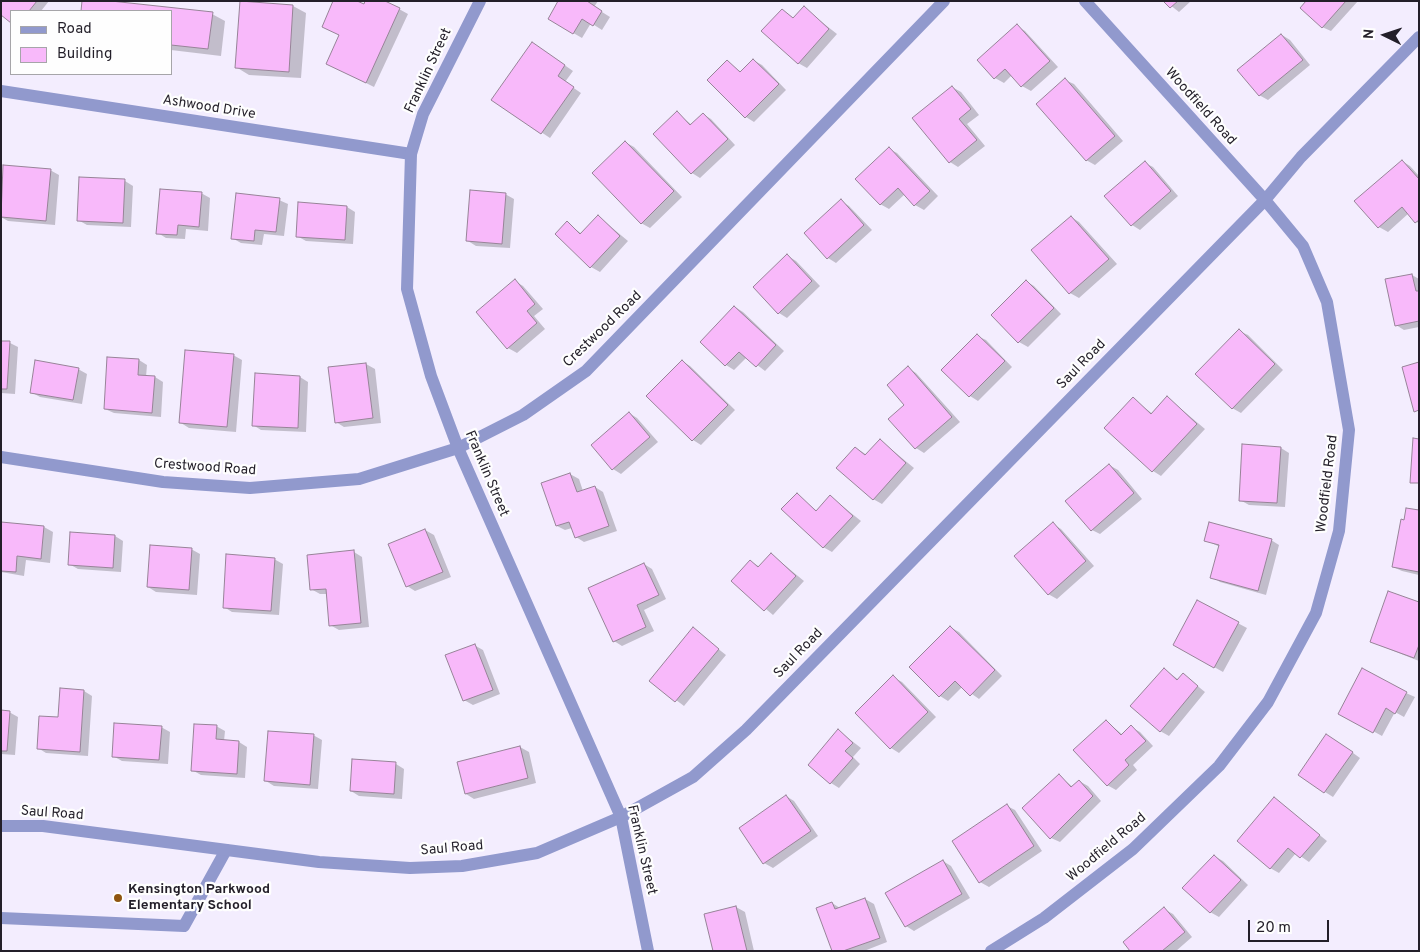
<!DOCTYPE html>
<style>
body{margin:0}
#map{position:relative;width:1420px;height:952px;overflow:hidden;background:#f3edfe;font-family:Overpass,sans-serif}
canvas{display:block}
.frame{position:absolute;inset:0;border:2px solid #231f29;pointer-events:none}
.legend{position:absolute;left:10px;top:10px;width:162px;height:65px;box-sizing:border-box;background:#fefefe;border:1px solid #a6a5a9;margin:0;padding:6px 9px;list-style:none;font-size:15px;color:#231f29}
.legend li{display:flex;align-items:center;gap:10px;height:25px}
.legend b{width:25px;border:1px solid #a6a5a9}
.north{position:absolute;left:1360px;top:10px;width:50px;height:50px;-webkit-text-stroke:4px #fefefe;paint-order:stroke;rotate:274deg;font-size:14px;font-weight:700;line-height:20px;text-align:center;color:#231f29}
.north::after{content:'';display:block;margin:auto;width:18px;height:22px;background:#231f29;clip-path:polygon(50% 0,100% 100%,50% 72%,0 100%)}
.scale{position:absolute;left:1248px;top:920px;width:81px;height:22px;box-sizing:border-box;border:2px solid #231f29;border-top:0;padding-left:6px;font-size:15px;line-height:18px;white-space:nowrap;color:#231f29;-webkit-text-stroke:4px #fefefe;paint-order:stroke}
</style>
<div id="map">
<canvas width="1420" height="952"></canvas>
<div class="frame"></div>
<ul class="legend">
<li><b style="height:6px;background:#9199cd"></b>Road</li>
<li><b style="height:14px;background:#f8b9fa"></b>Building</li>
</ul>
<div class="north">N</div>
<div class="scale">20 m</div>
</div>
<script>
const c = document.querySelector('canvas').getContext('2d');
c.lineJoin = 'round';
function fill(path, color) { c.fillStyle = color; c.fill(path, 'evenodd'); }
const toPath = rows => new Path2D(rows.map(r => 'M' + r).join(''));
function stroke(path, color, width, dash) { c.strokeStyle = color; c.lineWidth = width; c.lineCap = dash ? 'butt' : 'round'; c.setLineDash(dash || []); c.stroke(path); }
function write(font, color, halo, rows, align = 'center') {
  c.font = font + ' Overpass,sans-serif'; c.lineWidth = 4.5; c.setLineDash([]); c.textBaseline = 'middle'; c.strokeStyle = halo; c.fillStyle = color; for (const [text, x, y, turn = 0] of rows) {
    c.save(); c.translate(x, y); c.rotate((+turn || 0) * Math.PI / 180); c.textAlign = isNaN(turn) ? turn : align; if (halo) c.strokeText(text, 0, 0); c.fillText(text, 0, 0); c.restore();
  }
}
fill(toPath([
 [1,1,49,1,41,11,11,11,11,21,1,13],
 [83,1,212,14,225,21,221,56,171,50,171,11,82,11],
 [560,1,598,1,594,7,610,17,602,30,591,23,582,38,549,19],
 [1165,1,1191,1,1179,12],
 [1308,1,1358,1,1331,31,1322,27],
 [293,6,306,13,301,78,249,75,236,67],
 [804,8,837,34,807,68,798,63,782,10,795,19],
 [399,9,408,14,374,87,336,68,340,36,332,31],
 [1017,26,1025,31,1058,67,1031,91,1022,86,1012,75,1004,83,995,78,979,60],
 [1282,35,1290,40,1310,65,1268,100,1259,95],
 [540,48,573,71,565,82,581,93,550,138,493,100],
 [753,60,762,65,786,90,754,122,746,117,727,61,741,72],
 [1065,80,1074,84,1123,141,1095,165,1086,160],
 [952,87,961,92,979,115,967,124,985,146,958,167,950,162,914,118],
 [677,113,692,125,703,114,711,119,735,145,700,178,692,173],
 [625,142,634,147,682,197,650,228,641,223],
 [889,149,897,153,938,196,924,210,915,205,905,194,889,209,880,204],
 [1402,161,1410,166,1419,176,1419,224,1409,213,1388,232,1379,227],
 [1145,163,1153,167,1178,196,1140,230,1132,225],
 [4,166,50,170,59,175,55,225,8,221,1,217],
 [125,181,133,186,131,227,87,225,78,220],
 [201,193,210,198,208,231,186,229,185,239,166,238,158,233],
 [505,194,514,199,510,248,476,246,468,241],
 [279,200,288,204,284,236,264,234,262,245,241,243,232,238],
 [841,201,849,206,872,230,836,263,828,258],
 [347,207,355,212,353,244,306,241,297,236],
 [598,216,628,241,600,272,591,267,557,234,567,223,582,234],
 [1071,217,1079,222,1117,264,1079,298,1070,293,1033,250],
 [788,256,796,261,820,286,787,318,779,313],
 [1412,275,1419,279,1419,327,1404,330,1396,325],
 [515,281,523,286,543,309,534,316,545,329,517,353,508,348],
 [1026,281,1034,286,1061,314,1028,347,1019,342,992,315],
 [735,307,743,312,784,351,765,371,747,357,734,370,726,365,702,342],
 [1239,331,1248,335,1283,370,1241,413,1232,408],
 [977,336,986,340,1012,367,978,401,970,396,943,370],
 [1,342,10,343,18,347,15,394,1,393],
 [233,355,242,360,236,432,189,428,181,423],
 [139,360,147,365,146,377,155,377,163,382,161,417,114,413,105,409],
 [682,361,690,366,735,410,701,445,693,440],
 [366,364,375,369,381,423,344,427,336,422,330,369],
 [908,368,916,373,960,422,924,453,916,448,890,419,906,405],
 [78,369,87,374,82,404,40,397,31,392],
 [256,375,300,377,308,382,306,432,261,430,253,425],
 [1168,398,1205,429,1161,476,1153,471,1106,428,1133,399,1153,414],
 [629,413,637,418,658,442,621,474,613,469],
 [880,440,914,468,882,504,873,499,856,448,867,455],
 [1281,448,1289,453,1285,507,1249,505,1240,500],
 [1109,465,1118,470,1142,499,1100,534,1092,530],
 [570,474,579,479,583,491,595,487,603,492,617,531,584,542,576,537,572,528,565,530,557,526],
 [797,495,817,511,831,497,861,521,832,552,823,547],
 [1419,512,1419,575,1402,571,1393,567,1405,521],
 [2,523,44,527,53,532,50,563,26,560,24,576,1,572],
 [1053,524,1061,529,1094,566,1057,599,1048,594],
 [425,530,434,535,451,577,415,591,407,586],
 [71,533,115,536,123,541,121,572,78,569,69,564],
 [1205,540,1271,540,1279,545,1266,595,1220,582,1212,577,1220,547],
 [191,549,200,554,197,595,156,592,148,587],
 [354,552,362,557,369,627,339,630,330,625,327,594,320,594,311,589],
 [771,554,804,581,773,615,733,581,750,561,760,567],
 [274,559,283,564,279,615,232,612,224,607],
 [644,564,652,569,666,599,644,610,654,631,622,646,614,641],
 [1198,602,1247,628,1223,672,1175,645],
 [1419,604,1419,661,1371,642],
 [950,627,959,632,1002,676,979,699,962,687,948,701,940,696],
 [693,629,726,655,684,706,651,681],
 [474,645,483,650,500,694,473,705,464,700],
 [1164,669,1179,680,1184,675,1205,692,1169,736,1160,731],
 [893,677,902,682,936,717,899,753,891,748],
 [84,691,92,696,88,756,46,753,38,748,59,718],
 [1406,693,1415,697,1404,717,1395,712,1382,736,1340,713],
 [1,711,9,712,18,717,15,755,1,754],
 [1106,721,1123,735,1131,727,1140,732,1153,746,1133,765,1137,770,1116,790,1107,785],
 [216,726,225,731,224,741,239,742,247,747,245,778,201,775,192,770],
 [161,727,170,732,168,764,122,761,113,756],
 [839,731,861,748,853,757,860,764,839,788,831,783],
 [313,735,322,740,318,789,274,786,266,781],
 [1335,740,1360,758,1333,797,1325,792],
 [520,747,529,752,536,783,474,799,466,794],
 [396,764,404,769,402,799,359,796,351,791],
 [1059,776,1073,787,1079,781,1088,786,1101,801,1060,842,1051,838],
 [786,796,794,801,818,836,773,868,764,863],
 [1275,799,1327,841,1309,862,1296,853,1279,873,1270,868],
 [1007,806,1015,810,1042,851,989,887,980,882],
 [1214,856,1223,861,1248,885,1219,917,1210,912],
 [943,861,951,866,970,898,914,931,906,926],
 [865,899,874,904,887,942,864,951,834,951,832,903,840,908],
 [736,907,745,912,754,951,714,951],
 [1164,909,1173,914,1192,937,1176,951,1132,951]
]), '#0003');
const building = toPath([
 [1,1,37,1,29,11,11,11,11,23,1,15,1,1],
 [82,1,111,1,213,12,208,49,171,45,171,11,81,11,82,1],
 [240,1,293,5,289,72,235,68,240,1],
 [333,1,357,1,364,4,365,1,385,1,400,8,366,83,326,64,339,35,322,27,333,1],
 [558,1,587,1,602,11,593,26,582,19,573,34,548,19,558,1],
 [1163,1,1178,1,1170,8,1163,1],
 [1306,1,1346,1,1322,28,1300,8,1306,1],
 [804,6,829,29,798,64,761,31,782,9,793,18,804,6],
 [1017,24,1050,61,1021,87,1005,69,994,79,977,60,1017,24],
 [1281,34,1303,60,1259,96,1237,70,1281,34],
 [532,42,565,65,558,76,574,87,541,134,491,100,532,42],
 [753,59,779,84,745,118,707,80,727,60,740,72,753,59],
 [1065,78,1115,136,1086,161,1036,104,1065,78],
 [952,86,971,109,959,119,977,140,949,163,912,118,952,86],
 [677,111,690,125,703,113,728,139,691,174,653,134,677,111],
 [625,141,674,191,641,224,592,173,625,141],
 [889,147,930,191,914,206,898,188,880,205,855,179,889,147],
 [1402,160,1419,179,1419,220,1415,223,1402,207,1378,228,1354,201,1402,160],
 [1145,161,1171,191,1131,226,1104,196,1145,161],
 [3,165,51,169,46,221,1,217,3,165],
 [79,177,125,179,123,223,77,221,79,177],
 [160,189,202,192,199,227,178,225,177,235,156,234,160,189],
 [470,190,506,193,502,244,466,241,470,190],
 [236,193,280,198,276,232,255,230,254,241,231,239,236,193],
 [841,199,864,225,827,259,804,233,841,199],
 [298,202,347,206,345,240,296,237,298,202],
 [598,215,620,236,590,268,555,234,567,221,580,234,598,215],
 [1071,216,1109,259,1069,294,1031,250,1071,216],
 [787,254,812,281,778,314,753,287,787,254],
 [1412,274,1416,291,1419,291,1419,321,1395,326,1385,279,1412,274],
 [515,279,535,304,527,311,537,323,507,349,476,312,515,279],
 [1026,280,1054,308,1018,343,991,315,1026,280],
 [734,306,776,345,756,367,739,352,725,366,700,342,734,306],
 [1239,329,1275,364,1232,409,1195,374,1239,329],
 [977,334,1005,361,969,397,941,370,977,334],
 [1,341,10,341,7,389,1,389,1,341],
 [185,350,234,354,227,427,179,423,185,350],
 [107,357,139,359,138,375,155,376,152,413,104,409,107,357],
 [35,360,79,368,73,400,30,393,35,360],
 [682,360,728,405,692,441,646,396,682,360],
 [1419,362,1419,410,1414,412,1402,367,1419,362],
 [366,363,373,418,335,423,328,367,366,363],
 [908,366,952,417,915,449,888,419,904,405,887,385,908,366],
 [255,373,300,376,298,428,252,426,255,373],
 [1167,396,1197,424,1152,472,1104,428,1133,397,1151,414,1167,396],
 [629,412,650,437,612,470,591,445,629,412],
 [1413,438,1419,439,1419,483,1410,483,1413,438],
 [880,439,906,463,873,500,836,468,855,447,865,455,880,439],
 [1242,444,1281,447,1277,503,1239,501,1242,444],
 [1109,464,1134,493,1091,531,1065,501,1109,464],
 [570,473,577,492,595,486,609,526,575,538,569,522,556,526,541,483,570,473],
 [797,493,816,511,830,495,853,516,823,548,781,509,797,493],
 [1406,508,1419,510,1419,572,1392,567,1401,519,1404,520,1406,508],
 [1,522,44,526,41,559,17,556,16,572,1,571,1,522],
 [1053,522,1086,561,1048,595,1014,556,1053,522],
 [1209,522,1272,539,1258,591,1210,578,1219,545,1204,541,1209,522],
 [425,529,443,572,406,587,388,544,425,529],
 [70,532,115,535,113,568,68,565,70,532],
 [150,545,192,548,189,590,147,587,150,545],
 [354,550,361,623,329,626,326,589,310,590,307,555,354,550],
 [771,553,796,576,764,611,731,581,750,560,758,567,771,553],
 [226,554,275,558,271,611,223,608,226,554],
 [644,563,659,595,637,605,646,627,613,642,588,588,644,563],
 [1388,591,1419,602,1419,645,1414,658,1370,642,1388,591],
 [1197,600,1239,622,1214,668,1173,645,1197,600],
 [950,626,995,670,970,696,955,681,939,697,909,667,950,626],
 [693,627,719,649,675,702,649,681,693,627],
 [475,644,493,690,463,701,445,655,475,644],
 [1164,668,1177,680,1183,673,1198,686,1160,732,1130,706,1164,668],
 [1362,668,1407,692,1395,714,1386,708,1373,733,1338,714,1362,668],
 [893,675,928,712,890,749,855,713,893,675],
 [60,688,84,690,80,752,37,749,39,716,58,717,60,688],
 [1,710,10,711,7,751,1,751,1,710],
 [1106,720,1121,735,1131,725,1146,741,1125,760,1129,765,1107,786,1073,750,1106,720],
 [114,723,162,726,159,760,112,757,114,723],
 [194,724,217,725,216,739,239,741,237,774,191,771,194,724],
 [838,729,853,743,845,751,853,758,830,784,808,765,838,729],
 [268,731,314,734,310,785,264,781,268,731],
 [1326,734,1353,752,1324,793,1298,775,1326,734],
 [520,746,528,778,465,794,457,762,520,746],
 [352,759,396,762,394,794,350,791,352,759],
 [1059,774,1071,787,1079,780,1093,796,1050,839,1022,808,1059,774],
 [786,795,811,831,763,864,739,828,786,795],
 [1274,797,1320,835,1300,858,1288,848,1270,869,1237,841,1274,797],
 [1007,804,1034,846,979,883,952,841,1007,804],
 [1214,855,1241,880,1210,913,1182,888,1214,855],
 [943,860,962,894,905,927,885,893,943,860],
 [865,898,880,938,843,951,832,951,816,908,832,902,835,909,865,898],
 [736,906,747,951,713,951,704,914,736,906],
 [1164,907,1185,932,1162,951,1130,951,1123,942,1164,907]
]);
fill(building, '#f8b9fa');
stroke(building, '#978398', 1);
stroke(toPath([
 [1,918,184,926,226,850]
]), '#9199cd', 12);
stroke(toPath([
 [1,91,411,154],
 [1,457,163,482,250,488,359,479,458,448,523,415,586,371,944,1],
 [1,826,43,826,319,862,410,868,462,866,537,853,621,817,693,777,746,730,1265,200,1301,157,1419,37],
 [991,951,1044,918,1133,849,1219,766,1268,702,1316,613,1339,531,1349,430,1327,302,1303,246,1265,200,1085,1]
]), '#9199cd', 12);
stroke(toPath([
 [480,1,423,114,411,154,407,289,431,376,458,448,621,817,648,951]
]), '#9199cd', 12);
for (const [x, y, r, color] of [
 [118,898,5,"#8f5510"]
]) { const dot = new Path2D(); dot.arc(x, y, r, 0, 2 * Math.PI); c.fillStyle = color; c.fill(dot); stroke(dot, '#fefefe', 2); }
write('14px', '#231f29', '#fefefe', [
 ["Franklin Street",429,71,-65],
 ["Woodfield Road",1200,107,48],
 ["Ashwood Drive",209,108,9],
 ["Crestwood Road",603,330,-44],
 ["Saul Road",1082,365,-46],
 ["Crestwood Road",205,468,4],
 ["Franklin Street",486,474,67],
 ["Woodfield Road",1328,484,-83],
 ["Saul Road",799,654,-46],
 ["Saul Road",52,814,4],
 ["Woodfield Road",1107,848,-40],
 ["Saul Road",452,849,-5],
 ["Franklin Street",641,850,77]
]);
write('bold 14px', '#231f29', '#fefefe', [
 ["Kensington Parkwood",128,890],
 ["Elementary School",128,906]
], 'left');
</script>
